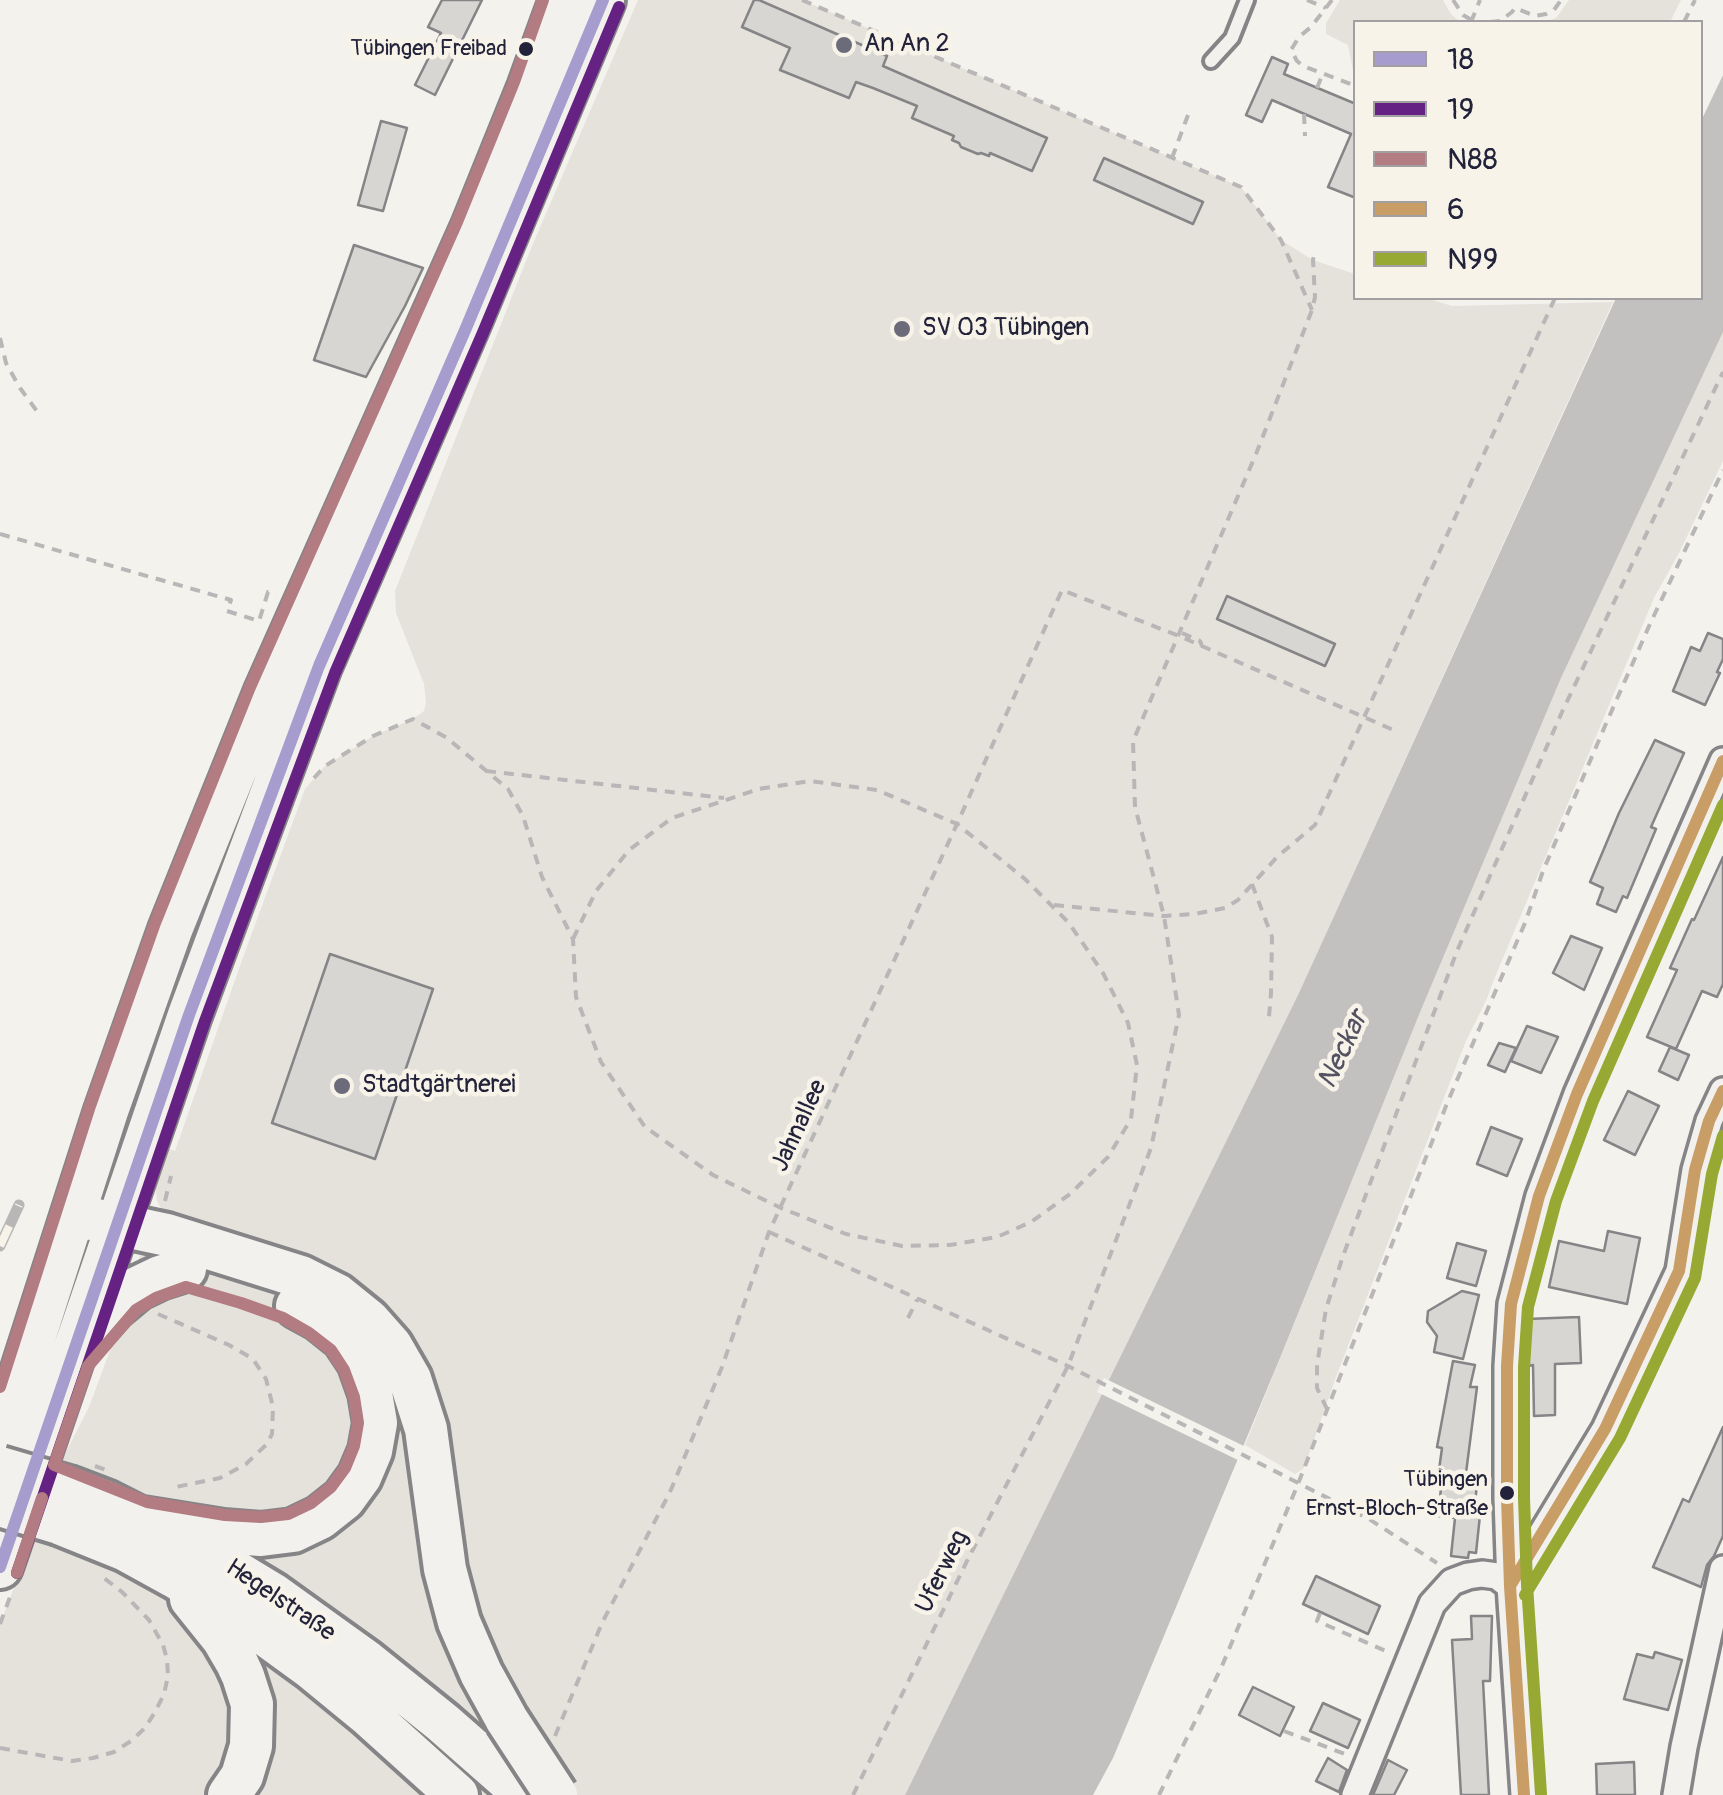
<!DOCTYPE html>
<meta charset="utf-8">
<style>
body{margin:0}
#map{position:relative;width:1723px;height:1795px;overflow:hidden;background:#f4f2ec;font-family:Pangolin,sans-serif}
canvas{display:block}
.legend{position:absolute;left:1353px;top:20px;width:350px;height:280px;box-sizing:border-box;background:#f7f3e8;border:2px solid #a29fa3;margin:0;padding:12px 18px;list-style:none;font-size:30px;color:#22223b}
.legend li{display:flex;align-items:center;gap:20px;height:50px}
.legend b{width:50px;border:2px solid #a29fa3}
</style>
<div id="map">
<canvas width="1723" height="1795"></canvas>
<ul class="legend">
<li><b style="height:12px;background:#a69ccd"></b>18</li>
<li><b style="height:12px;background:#652282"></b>19</li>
<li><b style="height:12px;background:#b37b82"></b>N88</li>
<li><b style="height:12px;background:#c99d66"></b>6</li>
<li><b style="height:12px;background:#97a933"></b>N99</li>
</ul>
</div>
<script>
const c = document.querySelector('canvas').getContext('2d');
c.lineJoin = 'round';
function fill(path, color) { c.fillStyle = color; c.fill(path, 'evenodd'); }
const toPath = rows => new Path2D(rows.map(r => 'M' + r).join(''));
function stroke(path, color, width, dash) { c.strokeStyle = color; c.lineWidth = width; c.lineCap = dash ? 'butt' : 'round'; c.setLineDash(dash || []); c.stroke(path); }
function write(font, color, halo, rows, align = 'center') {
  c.font = font + ' Pangolin,sans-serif'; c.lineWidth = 9; c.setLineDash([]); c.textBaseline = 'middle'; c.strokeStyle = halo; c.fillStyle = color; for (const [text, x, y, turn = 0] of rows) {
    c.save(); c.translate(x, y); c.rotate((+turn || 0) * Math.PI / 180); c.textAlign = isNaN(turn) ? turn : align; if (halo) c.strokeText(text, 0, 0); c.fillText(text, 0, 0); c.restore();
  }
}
fill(toPath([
 [638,0,802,0,1241,187,1281,240,1313,260,1355,274,1356,298,1426,298,1452,306,1613,302,1298,995,905,1795,0,1795,0,1624,65,1454,89,1407,118,1329,139,1258,162,1210,157,1201,154,1175,162,1147,175,1151,242,960,305,789,325,766,373,736,413,719,424,711,426,702,424,684,396,613,395,591,532,246],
 [1340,0,1443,0,1451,14,1460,22,1356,22,1355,80,1348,45,1326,34,1326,23],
 [1569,0,1681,0,1670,22,1545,22,1556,18],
 [1723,332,1723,461,1679,553,1654,598,1493,982,1486,1001,1466,1041,1336,1377,1304,1468,1295,1474,1245,1445,1421,1010,1561,678]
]), '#e5e2dc');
fill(toPath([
 [1723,75,1723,332,1561,678,1421,1010,1280,1358,1113,1758,1093,1795,905,1795,1298,995,1616,298,1700,298,1701,121]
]), '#c3c0c0');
fill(toPath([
 [1104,1378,1248,1448,1242,1462,1097,1392]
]), '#f4f2ec');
const building = toPath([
 [442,0,482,0,435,95,415,85,441,33,428,27,442,0],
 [754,0,759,0,887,56,883,66,1047,138,1032,171,990,153,989,156,981,153,978,154,961,147,959,143,952,140,954,136,912,118,917,106,873,88,856,82,849,98,780,70,790,48,742,27,754,0],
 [1272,57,1288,64,1284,74,1356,104,1356,198,1328,187,1351,134,1272,100,1262,122,1246,115,1272,57],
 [381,121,407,128,383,211,358,205,381,121],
 [1104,158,1203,202,1193,224,1094,180,1104,158],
 [354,245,423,268,405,306,366,377,314,360,354,245],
 [1227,596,1335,644,1325,666,1217,619,1227,596],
 [1708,633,1723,639,1723,659,1717,672,1720,673,1705,705,1673,691,1691,647,1700,651,1708,633],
 [1655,740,1684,753,1651,827,1656,829,1627,898,1623,896,1616,912,1597,904,1603,888,1590,882,1619,813,1655,740],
 [1723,857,1723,984,1717,997,1702,991,1676,1049,1647,1037,1677,970,1670,968,1692,919,1694,920,1723,857],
 [1571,936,1602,948,1584,990,1553,973,1571,936],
 [330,954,433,989,375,1159,272,1123,330,954],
 [1527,1026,1558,1037,1541,1073,1511,1061,1527,1026],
 [1499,1043,1516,1048,1505,1072,1488,1065,1499,1043],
 [1670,1047,1689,1055,1678,1080,1659,1071,1670,1047],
 [1628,1091,1659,1106,1635,1155,1604,1140,1628,1091],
 [1491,1127,1522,1139,1507,1176,1477,1164,1491,1127],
 [1608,1231,1640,1238,1627,1304,1549,1287,1559,1241,1604,1251,1608,1231],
 [1457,1243,1486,1251,1476,1286,1447,1278,1457,1243],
 [1462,1291,1479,1295,1463,1359,1434,1352,1437,1336,1427,1322,1428,1311,1462,1291],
 [1579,1317,1581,1363,1555,1364,1555,1415,1534,1416,1533,1365,1529,1366,1527,1319,1579,1317],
 [1453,1361,1475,1365,1470,1387,1477,1387,1466,1473,1478,1474,1474,1514,1480,1515,1476,1553,1469,1552,1468,1558,1451,1556,1455,1518,1438,1516,1443,1470,1439,1470,1442,1448,1437,1447,1453,1361],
 [1723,1427,1723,1536,1714,1556,1707,1565,1701,1587,1653,1567,1683,1499,1689,1502,1723,1427],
 [1316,1576,1380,1606,1368,1634,1303,1604,1316,1576],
 [1471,1616,1492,1616,1490,1681,1483,1681,1489,1795,1461,1795,1452,1640,1472,1639,1471,1616],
 [1655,1652,1682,1660,1668,1710,1624,1699,1637,1654,1653,1658,1655,1652],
 [1253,1687,1294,1707,1280,1736,1239,1715,1253,1687],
 [1323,1703,1360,1720,1348,1748,1310,1731,1323,1703],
 [1328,1758,1347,1770,1339,1792,1316,1781,1328,1758],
 [1388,1760,1407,1770,1394,1795,1373,1795,1388,1760],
 [1634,1762,1635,1795,1597,1795,1596,1764,1634,1762]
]);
fill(building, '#d7d6d3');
stroke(building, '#858486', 2.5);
const lane = toPath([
 [1211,61,1232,38,1247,0]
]);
const street = toPath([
 [1510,1586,1605,1429,1679,1271,1695,1170,1709,1121,1723,1091],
 [1355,1795,1432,1604,1452,1582,1468,1576,1482,1574,1497,1576,1510,1586],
 [1524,1795,1510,1586,1507,1498,1507,1366,1511,1304,1539,1196,1577,1094,1723,761],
 [1676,1795,1684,1747,1723,1569]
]);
const primary = toPath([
 [92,1219,167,1235,301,1277,337,1295,368,1320,391,1346,410,1379,426,1429,445,1569,459,1622,481,1673,507,1720],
 [85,1339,113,1308,137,1288,160,1277,185,1269],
 [0,1444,107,1111,171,930,266,694,473,229,530,88,562,0],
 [72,1489,106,1502,193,1546,274,1595,366,1661,443,1723,525,1795],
 [142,1519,223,1532,261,1535,293,1531,320,1518,344,1499,360,1477,371,1451,376,1423,371,1393,360,1362,344,1338,319,1318,297,1306],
 [59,1523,126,1550,175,1577,252,1625,311,1668,367,1714,457,1795],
 [0,1567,189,1015,319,666,466,328,603,0],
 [191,1599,223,1639,237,1663,243,1676,252,1704,251,1746,242,1776,229,1795]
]);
stroke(lane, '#858486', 20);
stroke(street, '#858486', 32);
stroke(primary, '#858486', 50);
stroke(toPath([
 [802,0,1241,187,1281,240,1312,310],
 [1307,0,1326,8],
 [1332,0,1311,27,1299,37,1291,50,1297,61,1303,66,1356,86],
 [1453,0,1463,15,1475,22],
 [1471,22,1480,0],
 [1490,22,1500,21,1512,12,1515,8,1535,16,1546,14,1554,10,1561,0],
 [1684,22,1695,0],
 [1317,88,1323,73],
 [1304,114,1305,136],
 [1172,158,1188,115],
 [0,338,6,363,20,388,39,414],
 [0,534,231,600,227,611,259,621,268,592,276,594],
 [1182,633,1200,641,1202,646],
 [486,771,724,798],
 [314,778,325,766,373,736,413,719,447,738,508,789,523,816,542,877,573,939,576,997,601,1062,645,1127,713,1175,781,1208,846,1234,902,1246,950,1245,997,1237,1031,1222,1070,1194,1108,1157,1131,1119,1137,1065,1128,1023,1103,973,1069,923,1025,879,957,824,877,790,810,781,759,789,672,818,629,850,596,891,573,939],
 [1252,884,1272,937,1271,993,1269,1017],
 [1054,905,1164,916,1195,914,1225,908,1238,900,1277,857,1315,825,1555,298],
 [165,1201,171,1176],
 [769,1232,1068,1366,1369,1519,1437,1563],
 [158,1314,229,1345,253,1359,266,1379,273,1407,272,1434,267,1444,246,1464,220,1478,171,1488],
 [908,1318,917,1300],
 [1327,1409,1317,1388,1317,1365,1326,1309,1343,1256,1457,951,1562,712,1723,372],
 [1320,1613,1317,1621,1388,1652],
 [0,1624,10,1597],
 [1284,1731,1345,1754],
 [555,1736,602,1623,670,1492,722,1367,769,1232,957,824,1062,590,1179,636,1398,732],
 [0,1748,72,1761,93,1758,114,1752,131,1741,145,1728,155,1712,164,1694,168,1676,167,1659,163,1645,149,1620,122,1592,104,1578],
 [853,1795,969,1557,1068,1366,1151,1148,1179,1015,1164,916,1135,807,1133,741,1256,454,1312,310,1315,297,1313,260,1315,251],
 [1159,1795,1222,1666,1298,1484,1448,1101,1525,923,1543,871,1605,726,1650,624,1723,470]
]), '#b8b6b6', 4, [10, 8]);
stroke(lane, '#f2f1ed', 12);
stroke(street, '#f2f1ed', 25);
stroke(primary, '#f2f1ed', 42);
const rail = toPath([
 [0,1246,19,1205]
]);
stroke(rail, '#b8b6b6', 11);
stroke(rail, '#f7f3e8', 8, [22]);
const primaryBridge = toPath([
 [0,1468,72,1489],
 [0,1505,59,1523],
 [507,1720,556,1795]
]);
stroke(primaryBridge, '#858486', 50, []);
stroke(toPath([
 [95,1466,109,1471]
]), '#b8b6b6', 4, [10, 8]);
stroke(primaryBridge, '#f2f1ed', 42);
stroke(toPath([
 [0,1567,189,1015,319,666,466,328,603,0]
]), '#a69ccd', 12);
stroke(toPath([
 [17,1573,205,1021,335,673,482,335,619,7]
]), '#652282', 12);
stroke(toPath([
 [186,1287,241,1303,283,1318,309,1333,331,1350,344,1370,354,1397,358,1423,354,1446,345,1468,331,1487,311,1503,288,1514,261,1517,225,1515,147,1502,54,1465,88,1366,136,1310,156,1298,186,1287],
 [0,1387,90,1106,155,923,250,687,457,222,514,82,543,0],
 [17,1573,42,1498]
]), '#b37b82', 12);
stroke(toPath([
 [1510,1586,1605,1429,1679,1271,1695,1170,1709,1121,1723,1091],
 [1524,1795,1510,1586,1507,1498,1507,1366,1511,1304,1539,1196,1577,1094,1723,761]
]), '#c99d66', 12);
stroke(toPath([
 [1525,1595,1620,1438,1695,1278,1712,1174,1723,1136],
 [1541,1794,1527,1585,1524,1498,1524,1367,1528,1307,1556,1201,1593,1101,1723,805]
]), '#97a933', 12);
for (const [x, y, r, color] of [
 [844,45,10,"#6c6b79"],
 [526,49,9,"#22223b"],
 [902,329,10,"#6c6b79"],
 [342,1086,10,"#6c6b79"],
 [1507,1493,9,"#22223b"]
]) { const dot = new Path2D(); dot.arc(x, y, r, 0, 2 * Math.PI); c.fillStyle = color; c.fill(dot); stroke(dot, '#f7f3e8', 4); }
write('22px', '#22223b', '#f7f3e8', [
 ["Tübingen Freibad",507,49],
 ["Tübingen",1488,1480],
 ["Ernst-Bloch-Straße",1488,1509]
], 'right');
write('25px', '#22223b', '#f7f3e8', [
 ["An An 2",864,45],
 ["SV 03 Tübingen",922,329],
 ["Stadtgärtnerei",362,1086]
], 'left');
write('25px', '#22223b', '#f7f3e8', [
 ["Jahnallee",800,1126,-65],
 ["Uferweg",943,1572,-64],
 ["Hegelstraße",280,1601,34]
]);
write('italic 28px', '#535263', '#f7f3e8', [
 ["Neckar",1344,1050,-65]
]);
</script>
